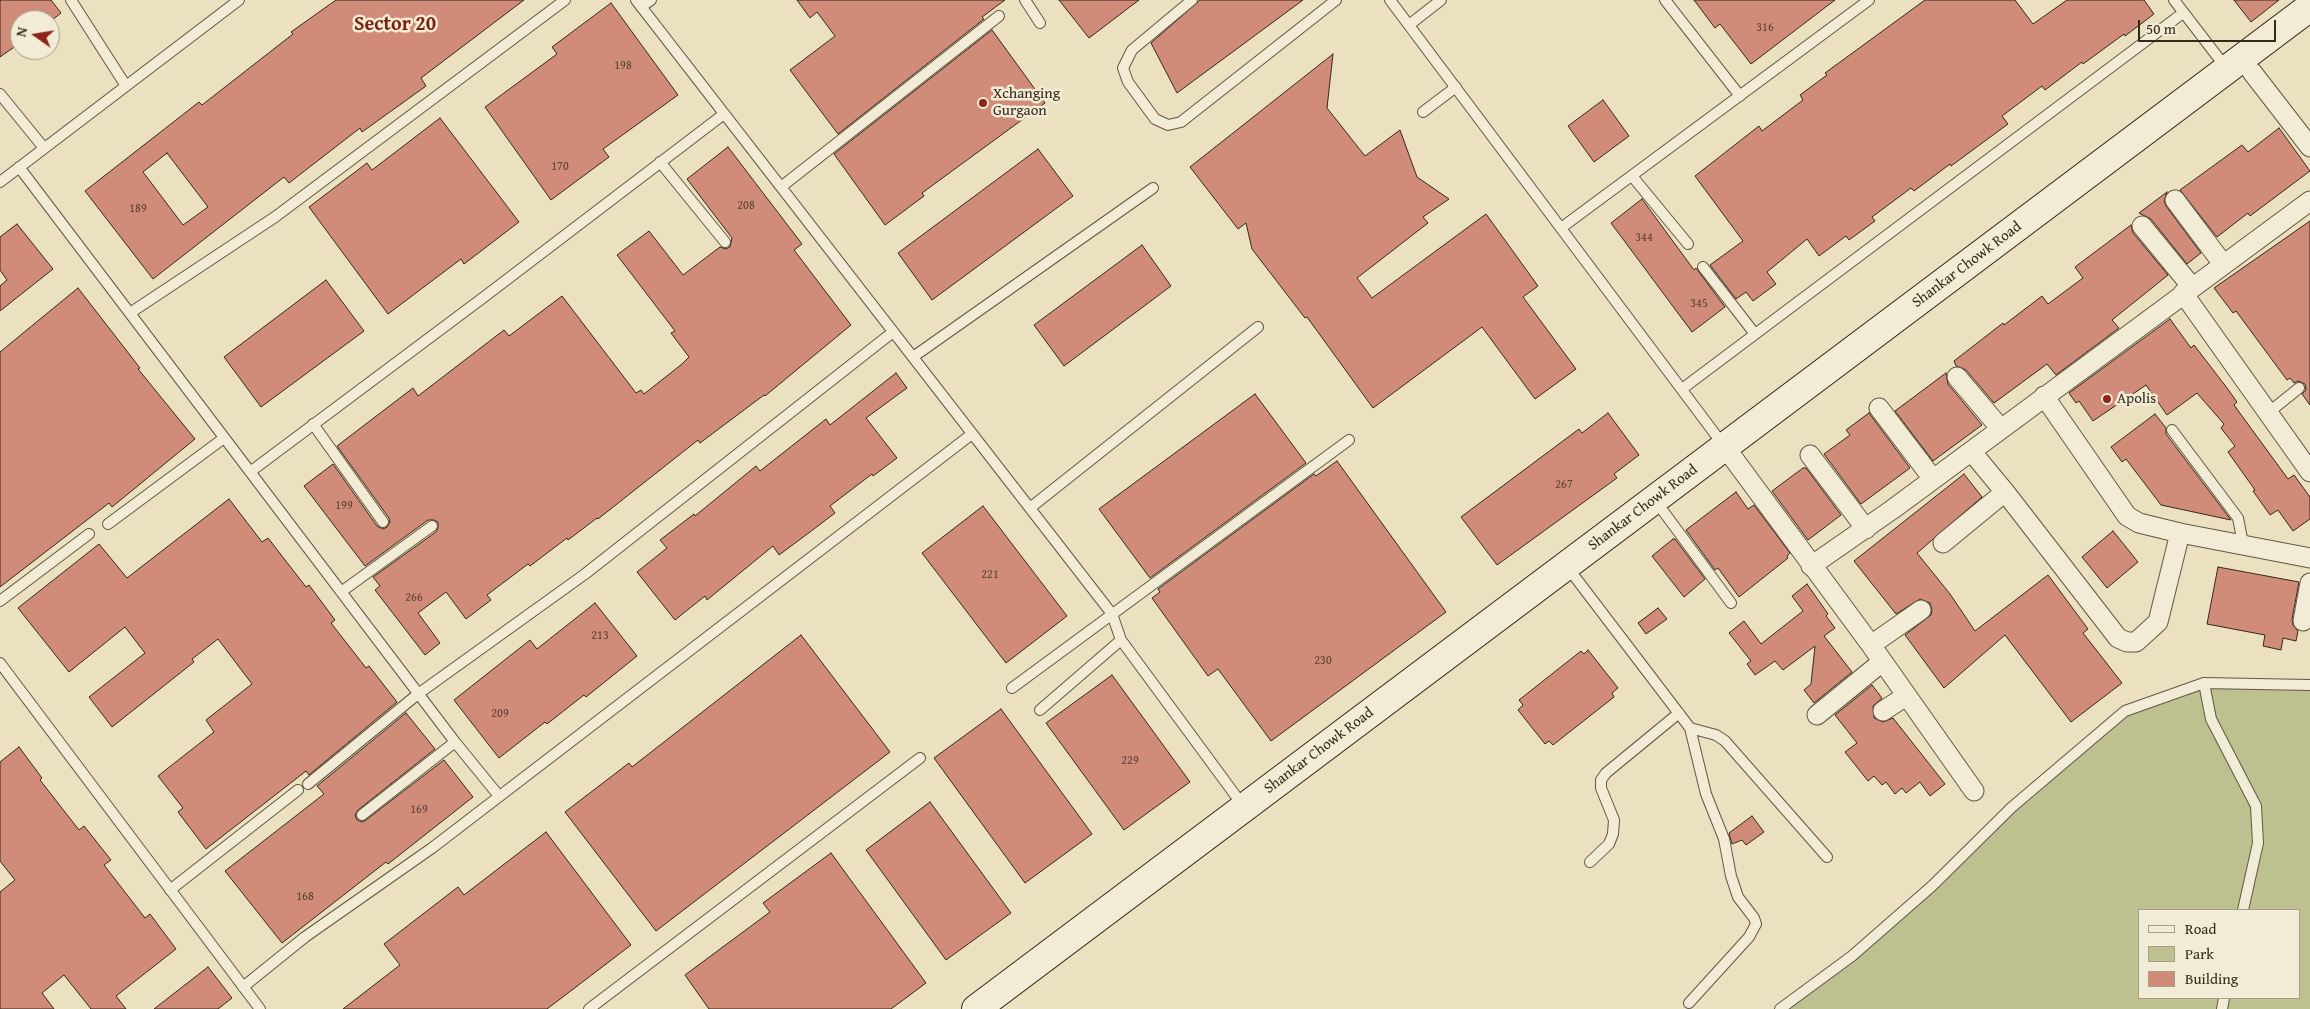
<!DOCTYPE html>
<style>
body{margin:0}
#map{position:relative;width:2310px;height:1009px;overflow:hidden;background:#ebe0bf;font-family:"Gentium Book Plus",serif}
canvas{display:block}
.legend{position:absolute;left:2138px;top:909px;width:162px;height:90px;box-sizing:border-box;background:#f2ebd5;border:1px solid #a69d8b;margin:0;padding:6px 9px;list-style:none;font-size:15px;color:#34291b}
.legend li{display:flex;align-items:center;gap:10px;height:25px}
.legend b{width:25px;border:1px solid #a69d8b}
.north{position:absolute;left:10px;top:10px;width:50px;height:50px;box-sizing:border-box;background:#f2ebd5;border:1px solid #a69d8b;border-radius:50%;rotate:283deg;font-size:14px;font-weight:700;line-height:20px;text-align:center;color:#34291b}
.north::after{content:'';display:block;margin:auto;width:18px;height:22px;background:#8f2418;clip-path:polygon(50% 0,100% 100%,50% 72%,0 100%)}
.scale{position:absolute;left:2138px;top:20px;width:138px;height:22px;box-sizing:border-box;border:2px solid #34291b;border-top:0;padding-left:6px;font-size:15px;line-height:18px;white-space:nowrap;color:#34291b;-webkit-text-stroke:4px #f2ebd5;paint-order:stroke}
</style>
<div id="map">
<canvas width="2310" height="1009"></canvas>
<ul class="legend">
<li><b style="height:6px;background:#f2ebd5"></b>Road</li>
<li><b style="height:14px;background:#bcc18f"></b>Park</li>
<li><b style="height:14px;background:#d18b79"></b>Building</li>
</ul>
<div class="north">N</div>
<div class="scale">50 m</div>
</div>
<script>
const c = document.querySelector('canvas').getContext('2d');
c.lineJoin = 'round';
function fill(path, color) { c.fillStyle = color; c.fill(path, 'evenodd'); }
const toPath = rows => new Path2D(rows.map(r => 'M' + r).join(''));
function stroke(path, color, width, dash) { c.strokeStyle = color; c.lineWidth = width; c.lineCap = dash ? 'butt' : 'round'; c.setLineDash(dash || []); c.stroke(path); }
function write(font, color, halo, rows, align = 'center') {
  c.font = font + ' "Gentium Book Plus",serif'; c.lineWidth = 5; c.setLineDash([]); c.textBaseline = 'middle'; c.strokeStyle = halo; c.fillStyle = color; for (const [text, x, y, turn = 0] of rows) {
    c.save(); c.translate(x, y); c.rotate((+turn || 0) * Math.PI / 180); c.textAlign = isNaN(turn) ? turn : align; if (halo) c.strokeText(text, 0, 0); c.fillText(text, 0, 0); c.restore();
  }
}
fill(toPath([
 [2204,683,2310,685,2310,1009,1780,1009,1852,956,2125,711],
 [2139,910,2299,910,2299,998,2139,998]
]), '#bcc18f');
const building = toPath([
 [0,0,51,0,61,13,52,20,20,20,20,43,0,57,0,0],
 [336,0,524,0,421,78,426,86,362,132,360,128,289,183,284,177,153,279,85,191,199,102,202,105,293,34,291,32,336,0],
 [167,153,208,207,183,225,143,172,167,153],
 [797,0,1005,0,982,17,984,19,838,134,790,70,835,36,817,12,810,18,797,0],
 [1059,0,1139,0,1089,38,1059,0],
 [1200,0,1303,0,1177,93,1151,43,1200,0],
 [1694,0,1835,0,1751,64,1720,24,1715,28,1694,0],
 [1925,0,2015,0,2033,24,2067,0,2144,0,2154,14,2125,36,2124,34,2083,64,2082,62,2045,90,2042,86,2002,116,2008,124,1951,166,1950,164,1914,191,1911,188,1872,217,1875,221,1849,240,1846,236,1819,256,1807,239,1767,272,1776,284,1753,301,1746,292,1736,299,1710,265,1743,241,1695,176,1759,126,1762,131,1803,100,1800,95,1827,75,1825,73,1925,0],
 [2234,0,2279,0,2251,22,2234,0],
 [611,3,678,95,603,149,609,157,551,200,485,107,557,54,552,47,611,3],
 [992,30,1045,103,922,193,924,196,885,225,834,154,992,30],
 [1333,54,1327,108,1365,156,1400,130,1417,177,1449,199,1423,217,1428,223,1357,278,1372,298,1486,214,1538,286,1523,297,1576,369,1535,399,1482,327,1373,408,1307,317,1305,318,1252,249,1246,223,1238,229,1190,167,1333,54],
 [1603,100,1629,136,1594,162,1568,126,1603,100],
 [440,118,519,222,464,264,461,259,388,314,309,207,367,163,372,170,440,118],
 [2279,128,2310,171,2250,216,2248,213,2217,237,2180,190,2242,145,2248,152,2279,128],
 [728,147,802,244,794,250,851,325,765,396,764,395,700,443,698,440,598,519,597,518,568,540,567,538,530,566,528,564,487,595,491,600,466,619,446,592,418,613,440,643,425,655,375,590,380,586,373,577,436,532,438,528,438,522,434,520,428,520,365,566,304,486,333,464,377,526,383,529,387,527,390,522,389,518,337,446,413,388,418,396,504,330,509,336,562,296,636,393,641,390,644,394,682,364,689,357,671,333,675,331,617,255,649,231,683,275,720,247,726,249,730,247,732,238,687,179,728,147],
 [1038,149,1073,196,932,300,898,253,1038,149],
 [2167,192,2164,201,2166,206,2201,253,2187,264,2151,219,2139,213,2167,192],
 [1642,199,1694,270,1696,268,1725,307,1692,332,1611,223,1642,199],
 [2310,221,2310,405,2302,394,2306,390,2305,384,2298,381,2294,383,2290,378,2287,380,2236,311,2233,313,2214,288,2310,221],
 [17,224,53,269,0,311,0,286,7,280,0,270,0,237,17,224],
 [2131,225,2133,233,2168,275,2112,320,2119,328,2056,375,2047,364,1994,403,1966,370,1956,366,1954,361,2003,323,2004,325,2042,296,2048,304,2083,278,2075,267,2131,225],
 [1142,245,1171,286,1064,366,1034,325,1142,245],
 [326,280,364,331,261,407,224,357,326,280],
 [78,288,140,368,138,369,195,439,112,507,109,503,0,587,0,352,78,288],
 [2170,319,2191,348,2194,345,2227,388,2237,402,2234,405,2288,479,2294,475,2310,497,2310,519,2293,531,2278,510,2270,515,2253,491,2255,490,2228,452,2235,446,2221,428,2224,424,2197,393,2167,415,2146,385,2093,421,2079,401,2076,403,2069,393,2170,319],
 [896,373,907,388,866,418,897,458,873,476,872,474,830,506,835,513,810,532,779,555,773,546,707,600,705,596,675,620,637,572,667,548,660,540,694,514,695,516,756,466,760,471,826,419,830,425,896,373],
 [1946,373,1948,384,1982,425,1933,461,1895,411,1946,373],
 [1255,394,1306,463,1150,578,1099,509,1255,394],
 [1608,413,1639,455,1614,474,1617,478,1497,565,1461,517,1579,429,1582,433,1608,413],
 [1869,413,1910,468,1861,504,1824,454,1850,435,1846,430,1869,413],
 [2155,414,2166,428,2166,434,2231,520,2161,505,2126,459,2122,462,2111,447,2155,414],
 [1337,461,1446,612,1271,741,1218,669,1208,676,1152,598,1160,592,1158,589,1314,474,1316,476,1337,461],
 [1803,468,1806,468,1841,515,1808,540,1772,491,1803,468],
 [1964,474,1982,497,1917,553,1950,594,1975,631,2048,575,2088,629,2083,633,2122,683,2071,722,2005,635,1944,688,1905,635,1931,615,1932,610,1930,603,1920,599,1896,614,1854,561,1964,474],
 [1736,492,1748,509,1754,505,1790,553,1787,556,1788,558,1739,597,1718,568,1715,570,1686,530,1736,492],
 [229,499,262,542,268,538,306,587,309,585,335,620,331,623,366,668,369,666,397,702,309,775,306,771,206,849,178,812,183,808,158,776,214,732,206,720,252,684,218,639,192,659,194,662,112,727,89,697,145,653,125,627,69,672,18,608,99,544,127,578,229,499],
 [983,506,1067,616,1006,663,922,553,983,506],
 [2113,531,2138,562,2107,588,2082,557,2113,531],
 [1673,539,1675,539,1705,579,1684,597,1652,556,1673,539],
 [2218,567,2299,582,2292,619,2293,625,2298,631,2296,641,2283,638,2281,650,2263,646,2265,635,2207,624,2218,567],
 [1807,584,1828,614,1826,616,1835,628,1824,636,1852,672,1814,703,1804,690,1811,684,1815,646,1783,670,1775,661,1755,675,1747,664,1751,661,1729,633,1744,621,1761,644,1803,611,1792,596,1807,584],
 [595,603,637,656,586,697,584,695,547,724,545,722,499,758,454,700,530,640,537,649,595,603],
 [1658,608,1667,619,1646,634,1638,623,1658,608],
 [801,635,890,752,656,931,565,812,629,763,632,767,801,635],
 [1588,650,1618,688,1612,693,1614,697,1553,745,1549,741,1545,744,1518,710,1523,705,1519,700,1581,651,1584,654,1588,650],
 [1112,675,1190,782,1124,830,1046,723,1112,675],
 [1872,685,1882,698,1873,706,1874,718,1883,722,1893,718,1945,784,1930,796,1920,782,1906,793,1902,788,1895,794,1886,782,1882,785,1874,776,1868,781,1845,752,1857,743,1835,715,1872,685],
 [1001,709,1092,834,1025,883,934,758,1001,709],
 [406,713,435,749,358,810,355,815,357,820,362,822,366,820,444,760,473,797,388,864,386,862,282,943,225,871,324,794,317,786,406,713],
 [19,747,42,778,40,780,79,830,84,826,111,860,104,865,145,918,150,914,176,949,116,996,126,1009,91,1009,64,975,42,993,54,1009,0,1009,0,892,15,880,0,861,0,762,19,747],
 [930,802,1011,913,946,960,866,850,930,802],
 [1752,816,1764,832,1746,845,1742,840,1732,844,1729,833,1752,816],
 [546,832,631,945,547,1009,343,1009,400,965,384,944,458,887,464,895,546,832],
 [831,853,926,983,891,1009,709,1009,685,975,770,912,763,903,831,853],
 [208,967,232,998,218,1009,154,1009,208,967]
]);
fill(building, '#d18b79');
stroke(building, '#34291b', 1);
const service = toPath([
 [71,0,126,86],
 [636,0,1112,614,1121,640,1244,807],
 [1025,0,1040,23],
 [1192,0,1132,50,1123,68,1128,82,1155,119,1168,125,1181,122,1336,0],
 [1390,0,1724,446],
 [1665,0,1740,96],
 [2174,0,2227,69],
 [641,7,651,0],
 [1409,25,1441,0],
 [0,94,44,148],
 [1423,112,1456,87],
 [660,162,725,242],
 [19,167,455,742,499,796],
 [1632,176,1688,244],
 [0,182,239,0],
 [781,187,999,16],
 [1561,228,1869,0],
 [1703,267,1755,334],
 [130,313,275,217,565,0],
 [913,357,1153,188],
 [1682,389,2183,13],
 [2268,413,2299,388],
 [313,424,383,522],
 [2172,430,2238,518,2243,544],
 [250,472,484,297,724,114],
 [1030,508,1258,327],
 [1663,511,1731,603],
 [108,524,224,438],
 [1575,577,1690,728,1706,794,1724,839,1731,876,1738,897,1754,918,1756,924,1749,937,1689,1003],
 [341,592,432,526],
 [0,601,89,534],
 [0,663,260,1009],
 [2204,683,2211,719,2256,806,2258,843,2243,910],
 [1012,688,1349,440],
 [1040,710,1121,640],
 [1690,728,1716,735,1725,741,1827,857],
 [308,784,418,694,585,574,893,332],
 [362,815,455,742],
 [1590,862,1609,844,1613,834,1614,820,1601,788,1601,780,1606,773,1679,713],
 [170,890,298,790],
 [243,987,305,937,432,848,972,434],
 [589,1009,920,758],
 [1780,1009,1852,956,1932,886,2012,807,2125,711,2204,683,2310,685],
 [2222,1009,2224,998]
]);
const minor = toPath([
 [2252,72,2310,147],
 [2175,200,2223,264],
 [2142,226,2192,287],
 [2183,293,2310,472],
 [1957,377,2001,429],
 [2044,396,2127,516,2139,523,2180,533,2310,558],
 [1879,408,1933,479],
 [1725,447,1871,645,1974,791],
 [1971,451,2005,492,2118,638,2127,642,2136,642,2158,622,2180,533],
 [1810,455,1866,529],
 [1943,543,2005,492],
 [1811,566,1893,509,2310,201],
 [2303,621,2310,583],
 [1871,645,1921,610],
 [1883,711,1906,696],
 [1817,715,1882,662]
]);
const secondary = toPath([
 [976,1009,2310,7]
]);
stroke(service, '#625744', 12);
stroke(minor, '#625744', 21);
stroke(secondary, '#34291b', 30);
stroke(service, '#f2ebd5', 10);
stroke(minor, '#f2ebd5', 19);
stroke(secondary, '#f2ebd5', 28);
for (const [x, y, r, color] of [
 [983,103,5,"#8f2418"],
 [2107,399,5,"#8f2418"]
]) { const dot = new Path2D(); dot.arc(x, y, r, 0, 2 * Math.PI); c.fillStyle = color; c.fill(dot); stroke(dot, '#f2ebd5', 2); }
write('12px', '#5b4232', null, [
 ["316",1765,28],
 ["198",623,66],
 ["170",560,167],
 ["208",746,206],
 ["189",138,209],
 ["344",1644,238],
 ["345",1699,304],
 ["267",1564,485],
 ["199",344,506],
 ["221",990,575],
 ["266",414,598],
 ["213",600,636],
 ["230",1323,661],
 ["209",500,714],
 ["229",1130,761],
 ["169",419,810],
 ["168",305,897]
]);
write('15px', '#34291b', '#f2ebd5', [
 ["Xchanging",993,94],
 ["Gurgaon",993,111],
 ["Apolis",2117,399]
], 'left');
write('15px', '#34291b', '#f2ebd5', [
 ["Shankar Chowk Road",1967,265,-37],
 ["Shankar Chowk Road",1643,508,-37],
 ["Shankar Chowk Road",1319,751,-37]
]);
write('bold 20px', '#7a1f14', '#f2ebd5', [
 ["Sector 20",395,25]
]);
</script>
